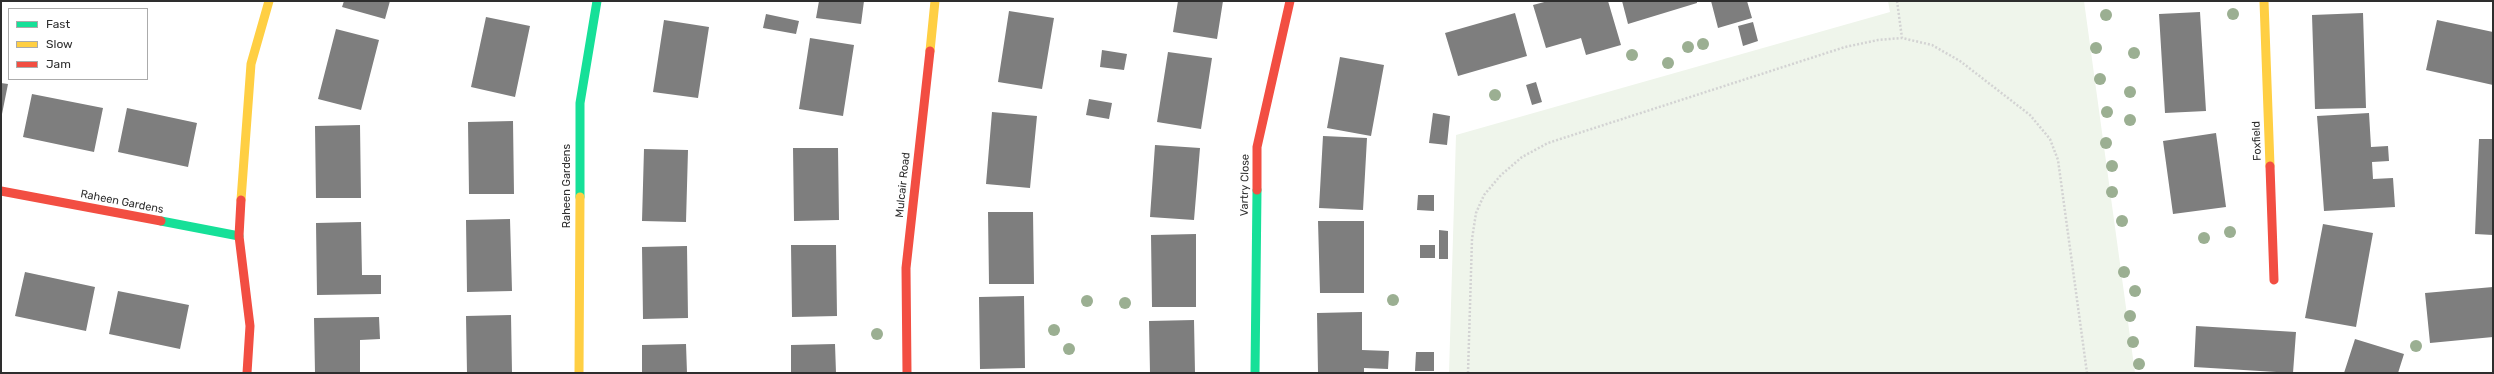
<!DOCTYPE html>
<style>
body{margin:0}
#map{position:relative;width:2494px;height:374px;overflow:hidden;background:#fff;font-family:Rubik,sans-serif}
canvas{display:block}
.frame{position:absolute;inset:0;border:2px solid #2e2e2e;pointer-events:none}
.legend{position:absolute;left:8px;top:8px;width:140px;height:72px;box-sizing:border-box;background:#fff;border:1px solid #ababab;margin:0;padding:5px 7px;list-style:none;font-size:12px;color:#2e2e2e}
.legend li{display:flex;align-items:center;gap:8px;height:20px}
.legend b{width:20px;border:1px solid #ababab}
</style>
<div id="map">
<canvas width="2494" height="374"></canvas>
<div class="frame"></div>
<ul class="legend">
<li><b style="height:5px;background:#16e098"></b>Fast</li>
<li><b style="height:5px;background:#ffcf43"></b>Slow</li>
<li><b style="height:5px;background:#f24e42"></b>Jam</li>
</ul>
</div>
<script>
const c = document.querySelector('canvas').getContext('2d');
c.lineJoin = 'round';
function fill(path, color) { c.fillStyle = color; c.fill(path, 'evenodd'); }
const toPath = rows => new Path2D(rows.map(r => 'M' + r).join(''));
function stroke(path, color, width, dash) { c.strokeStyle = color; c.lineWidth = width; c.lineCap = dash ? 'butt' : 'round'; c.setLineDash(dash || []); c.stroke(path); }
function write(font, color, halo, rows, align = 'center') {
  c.font = font + ' Rubik,sans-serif'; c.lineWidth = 4; c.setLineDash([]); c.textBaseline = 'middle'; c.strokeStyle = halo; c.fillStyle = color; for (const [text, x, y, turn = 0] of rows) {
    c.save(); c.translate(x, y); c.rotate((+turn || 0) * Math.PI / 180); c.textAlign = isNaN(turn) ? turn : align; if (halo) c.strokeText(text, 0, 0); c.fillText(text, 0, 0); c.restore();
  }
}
fill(toPath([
 [1888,1,2084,1,2135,373,1449,373,1456,135,1890,12]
]), '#eff5eb');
fill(toPath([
 [344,1,390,1,385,19,342,7],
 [819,1,864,1,861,24,816,18],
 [1178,1,1223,1,1217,39,1173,32],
 [1548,1,1608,1,1621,45,1586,55,1581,38,1546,48,1533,5],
 [1622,1,1697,1,1697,3,1628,24],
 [1711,1,1747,1,1752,18,1718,28],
 [1009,11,1054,18,1042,89,998,82],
 [2200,12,2206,111,2165,113,2159,14],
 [1515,13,1527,56,1458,76,1445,33],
 [2363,13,2366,108,2315,109,2312,15],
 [766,14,799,21,796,34,763,28],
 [486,17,530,26,515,97,471,87],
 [664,20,709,27,698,98,653,92],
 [2437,20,2493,32,2493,85,2426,70],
 [1753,22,1758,41,1743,46,1738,26],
 [336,29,379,40,361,110,318,99],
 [810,38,854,45,843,116,799,109],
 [1102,50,1127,54,1124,70,1100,67],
 [1168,52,1212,58,1201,129,1157,122],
 [1340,57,1384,65,1371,136,1327,128],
 [1536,82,1542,102,1532,105,1526,85],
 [1,83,8,84,2,114,1,114],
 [32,94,103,108,94,152,23,137],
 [1089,99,1112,103,1109,119,1086,115],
 [127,108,197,123,188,167,118,152],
 [992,112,1037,116,1030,188,986,184],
 [1433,113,1450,116,1447,145,1429,143],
 [2369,113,2371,147,2388,146,2389,161,2372,162,2373,179,2393,178,2395,207,2324,211,2317,116],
 [513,121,514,194,469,194,468,122],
 [360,125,361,198,316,198,315,126],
 [2216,133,2226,207,2173,214,2163,141],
 [1323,136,1367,138,1363,210,1319,208],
 [2479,139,2493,139,2493,235,2475,234],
 [1155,145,1200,148,1194,220,1150,217],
 [793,148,838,148,839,220,794,221],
 [644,149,688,150,686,222,642,221],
 [1418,195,1434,195,1434,211,1417,210],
 [988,212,1033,212,1034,284,989,284],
 [510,219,512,291,467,292,466,220],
 [1318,221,1364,221,1364,293,1320,293],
 [361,222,362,275,381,275,381,294,317,295,316,223],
 [2323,224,2373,233,2356,327,2305,318],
 [1439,230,1448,231,1448,259,1439,259],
 [1196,234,1196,307,1152,307,1151,235],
 [791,245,836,245,837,316,792,317],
 [1420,245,1435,245,1435,258,1420,258],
 [687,246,688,318,643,319,642,247],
 [25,272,95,287,86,331,15,316],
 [2493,287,2493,337,2430,343,2425,293],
 [118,291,189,305,180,349,109,334],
 [1024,296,1025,368,980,369,979,297],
 [1362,312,1362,350,1389,351,1388,369,1364,368,1364,373,1318,373,1317,313],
 [511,315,512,373,467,373,466,316],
 [379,317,380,339,360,340,360,373,315,373,314,318],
 [1194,320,1195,373,1150,373,1149,321],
 [2196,326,2296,332,2293,373,2194,367],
 [2355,339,2404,354,2398,373,2344,373],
 [686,344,687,373,642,373,642,345],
 [835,344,836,373,791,373,791,345],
 [1416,352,1434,352,1434,371,1415,371]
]), '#7e7e7e');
stroke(toPath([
 [1897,1,1902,38],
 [1468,373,1472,239,1476,213,1484,195,1501,175,1522,157,1548,143,1845,47,1878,40,1902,38,1932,45,1960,61,2030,115,2050,139,2058,160,2087,373]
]), '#d3d3d3', 2.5, [2, 2]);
stroke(toPath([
 [580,197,580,103,597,1],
 [161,221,239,236],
 [1255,373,1257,190]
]), '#16e098', 9);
stroke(toPath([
 [2264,1,2270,166],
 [930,51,935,1],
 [241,200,251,64,269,1],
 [579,373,580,197]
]), '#ffcf43', 9);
stroke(toPath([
 [2270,166,2274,280],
 [1257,190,1257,147,1290,1],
 [1,191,161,221],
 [241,200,239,236,250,326,247,373],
 [907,373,906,268,930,51]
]), '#f24e42', 9);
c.fillStyle = '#9baf92';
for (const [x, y] of [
 [2233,14],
 [2106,15],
 [1703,44],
 [1688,47],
 [2096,48],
 [2134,53],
 [1632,55],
 [1668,63],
 [2100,79],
 [2130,92],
 [1495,95],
 [2107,112],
 [2130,120],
 [2106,143],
 [2112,166],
 [2112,192],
 [2122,221],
 [2230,232],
 [2204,238],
 [2124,272],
 [2135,291],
 [1393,300],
 [1087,301],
 [1125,303],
 [2130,316],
 [1054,330],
 [877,334],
 [2133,342],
 [2416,346],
 [1069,349],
 [2139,364]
]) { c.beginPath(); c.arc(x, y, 6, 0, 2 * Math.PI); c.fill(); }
write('11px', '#2e2e2e', '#fff', [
 ["Foxfield",2257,141,-92],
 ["Mulcair Road",903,185,-84],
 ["Vartry Close",1245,185,-89],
 ["Raheen Gardens",567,186,-90],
 ["Raheen Gardens",122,202,11]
]);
</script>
